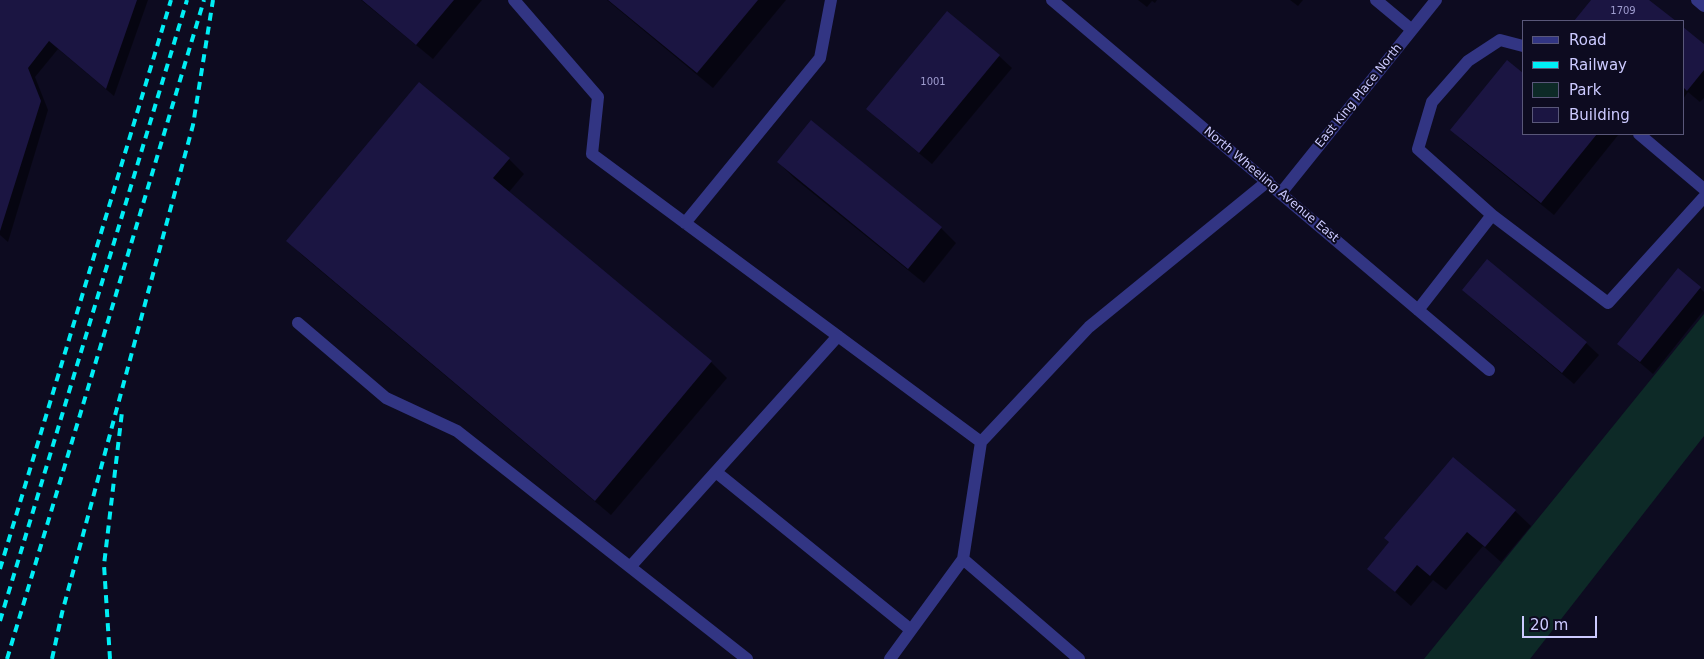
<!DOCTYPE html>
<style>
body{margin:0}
#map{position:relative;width:1704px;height:659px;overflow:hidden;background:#0d0b20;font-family:"DejaVu Sans",sans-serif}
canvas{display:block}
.legend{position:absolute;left:1522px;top:20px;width:162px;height:115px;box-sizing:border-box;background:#0d0b20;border:1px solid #595779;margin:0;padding:6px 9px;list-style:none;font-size:15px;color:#cccaff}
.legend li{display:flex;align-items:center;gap:10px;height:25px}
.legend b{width:25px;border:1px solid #595779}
.scale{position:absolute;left:1522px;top:616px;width:75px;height:22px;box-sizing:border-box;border:2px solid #cccaff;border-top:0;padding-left:6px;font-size:15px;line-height:18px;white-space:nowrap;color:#cccaff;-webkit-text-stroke:4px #0d0b20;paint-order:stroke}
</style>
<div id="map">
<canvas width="1704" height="659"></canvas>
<ul class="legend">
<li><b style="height:6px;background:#323583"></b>Road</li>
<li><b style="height:6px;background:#00eef5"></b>Railway</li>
<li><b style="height:14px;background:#0d2a27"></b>Park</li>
<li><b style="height:14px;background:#1b1542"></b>Building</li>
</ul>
<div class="scale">20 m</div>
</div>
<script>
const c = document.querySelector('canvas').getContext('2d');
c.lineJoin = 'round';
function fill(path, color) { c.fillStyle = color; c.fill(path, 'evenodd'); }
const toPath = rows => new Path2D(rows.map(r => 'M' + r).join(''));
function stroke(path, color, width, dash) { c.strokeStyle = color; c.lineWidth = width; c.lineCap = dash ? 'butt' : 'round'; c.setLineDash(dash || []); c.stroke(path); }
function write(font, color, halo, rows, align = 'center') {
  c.font = font + ' "DejaVu Sans",sans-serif'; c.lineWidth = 4; c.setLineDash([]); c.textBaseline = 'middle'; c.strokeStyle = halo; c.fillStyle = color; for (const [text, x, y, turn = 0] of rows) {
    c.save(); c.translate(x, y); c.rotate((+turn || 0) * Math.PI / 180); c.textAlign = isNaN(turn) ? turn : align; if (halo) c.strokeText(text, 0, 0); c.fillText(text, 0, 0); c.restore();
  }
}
fill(toPath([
 [1704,314,1704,436,1530,659,1424,659]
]), '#0d2a27');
fill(toPath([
 [0,0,148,0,114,96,58,49,35,77,48,110,8,242,0,235],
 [361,0,482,0,433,59],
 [607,0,786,0,713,88],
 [1138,0,1157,0,1155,3,1152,1,1147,7],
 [1290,0,1303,0,1298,6],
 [1593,0,1647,0,1674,21,1576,21],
 [947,13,999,56,1012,68,932,164,880,121,868,109],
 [1683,29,1704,46,1704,98,1700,102,1688,92,1683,99],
 [1452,130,1523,134,1619,134,1554,215,1464,142],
 [509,159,524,174,509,192,711,362,727,378,611,515,303,256,288,241],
 [778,162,941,228,956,243,924,283,794,178],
 [1700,288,1704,292,1704,310,1653,374,1618,344],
 [1464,290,1586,343,1599,355,1574,384,1476,302],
 [1453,458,1515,511,1531,526,1501,562,1483,546,1446,590,1433,580,1411,606,1368,568,1391,542]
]), '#0007');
fill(toPath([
 [0,0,137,0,106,89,49,41,28,68,41,101,0,231],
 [362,0,454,0,416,45],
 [608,0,758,0,697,73],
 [1591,0,1649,0,1676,21,1574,21],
 [947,11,1000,55,919,153,866,109],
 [1683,27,1704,44,1704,70,1687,91,1683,87],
 [1507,60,1523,73,1523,134,1597,134,1541,203,1450,130],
 [419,82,510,158,493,178,712,361,595,501,286,241],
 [811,120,942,227,908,269,777,162],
 [1487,259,1587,342,1562,373,1462,290],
 [1678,268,1701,287,1640,362,1617,344],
 [1453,457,1516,510,1485,547,1467,532,1430,576,1417,565,1395,592,1367,569,1389,542,1384,538]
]), '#1b1542');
stroke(toPath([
 [514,0,598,97,592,154,981,442],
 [1052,0,1489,370],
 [1376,0,1412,30],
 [1697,0,1704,6],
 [1639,134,1704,189],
 [1281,193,1436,0],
 [1492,215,1418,149,1432,102,1468,61,1500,40,1523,46],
 [685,223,820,58,831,0],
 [1418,310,1492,215,1608,303,1704,197],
 [298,323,386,398,457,431,747,659],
 [716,472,911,630],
 [963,559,1079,659],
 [630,567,838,336],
 [890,659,963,559,981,442,1089,327,1268,181]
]), '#323583', 12);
stroke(toPath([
 [0,569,171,0],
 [0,621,187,0],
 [7,659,204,0],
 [52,659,62,613,193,125,213,0],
 [110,659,104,565,122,412]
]), '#00eef5', 4, [8, 6]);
write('10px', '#a09dd0', null, [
 ["1709",1623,11],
 ["1001",933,82]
]);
write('12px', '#cccaff', '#0d0b20', [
 ["East King Place North",1359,96,-51],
 ["North Wheeling Avenue East",1271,185,40]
]);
</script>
